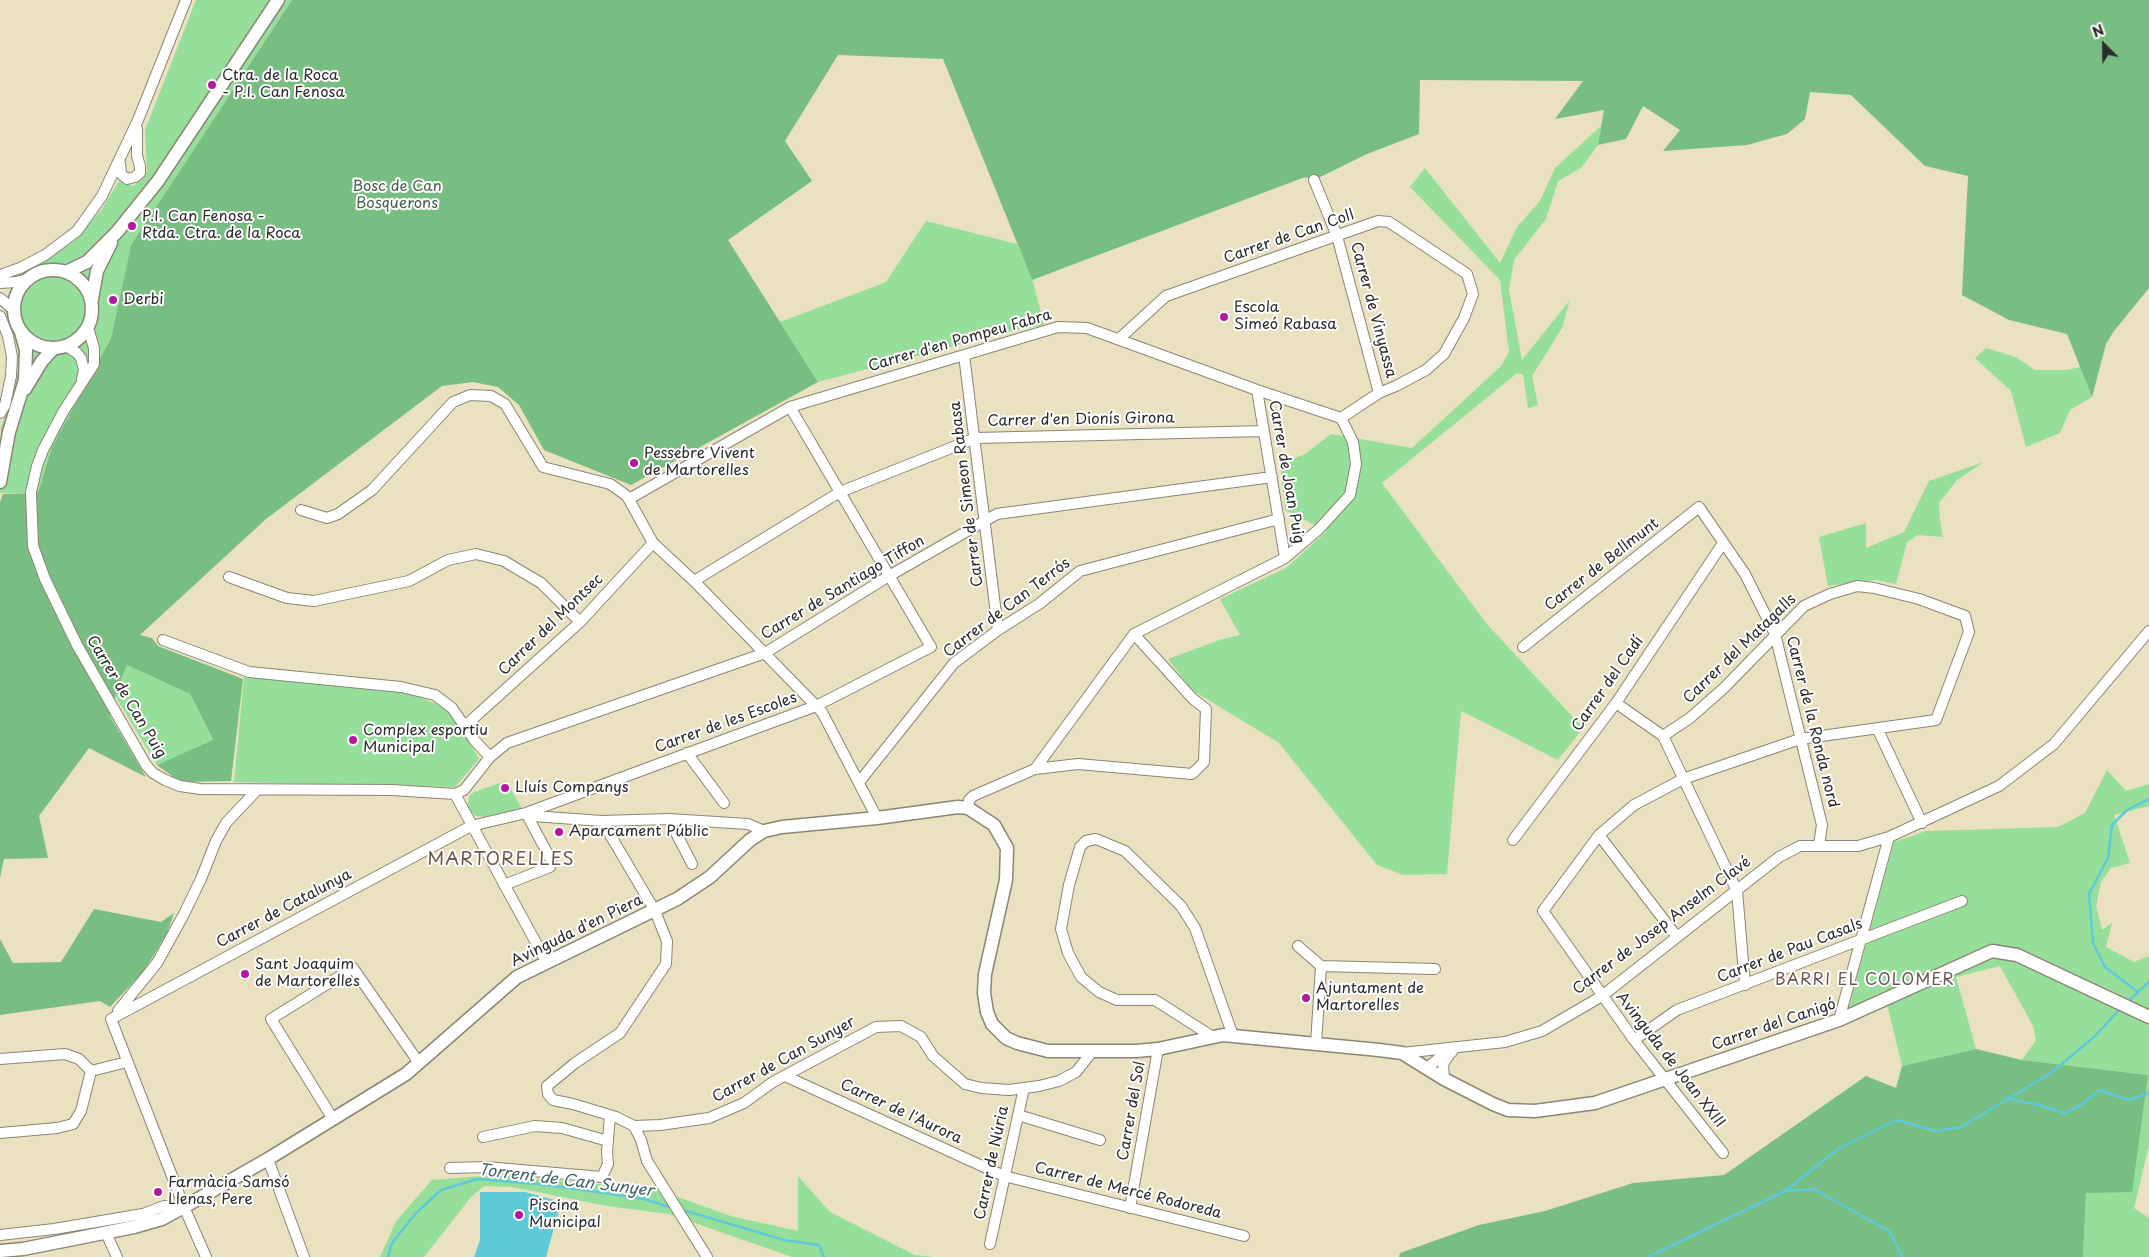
<!DOCTYPE html>
<meta charset="utf-8">
<style>
body{margin:0}
#map{position:relative;width:2149px;height:1257px;overflow:hidden;background:#e9e1bf;font-family:"Playpen Sans",sans-serif}
canvas{display:block}
.north{position:absolute;left:2079px;top:20px;width:50px;height:50px;-webkit-text-stroke:4px #fff;paint-order:stroke;rotate:337deg;font-size:14px;font-weight:700;line-height:20px;text-align:center;color:#2b2b2b}
.north::after{content:'';display:block;margin:auto;width:18px;height:22px;background:#2b2b2b;clip-path:polygon(50% 0,100% 100%,50% 72%,0 100%)}
</style>
<div id="map">
<canvas width="2149" height="1257"></canvas>
<div class="north">N</div>
</div>
<script>
const c = document.querySelector('canvas').getContext('2d');
c.lineJoin = 'round';
function fill(path, color) { c.fillStyle = color; c.fill(path, 'evenodd'); }
const toPath = rows => new Path2D(rows.map(r => 'M' + r).join(''));
function stroke(path, color, width, dash) { c.strokeStyle = color; c.lineWidth = width; c.lineCap = dash ? 'butt' : 'round'; c.setLineDash(dash || []); c.stroke(path); }
function write(font, color, halo, rows, align = 'center') {
  c.font = font + ' "Playpen Sans",sans-serif'; c.lineWidth = 4; c.setLineDash([]); c.textBaseline = 'middle'; c.strokeStyle = halo; c.fillStyle = color; for (const [text, x, y, turn = 0] of rows) {
    c.save(); c.translate(x, y); c.rotate((+turn || 0) * Math.PI / 180); c.textAlign = isNaN(turn) ? turn : align; if (halo) c.strokeText(text, 0, 0); c.fillText(text, 0, 0); c.restore();
  }
}
fill(toPath([
 [196,0,292,0,131,245,111,338,52,447,38,493,0,493,1,427,14,389,20,362,13,330,4,309,16,276,35,267,73,242,102,209,119,181,134,186,147,171,145,130],
 [1601,126,1598,145,1581,168,1558,181,1546,219,1514,260,1509,290,1522,360,1570,300,1562,328,1532,376,1538,405,1528,408,1523,374,1516,374,1382,483,1486,623,1583,728,1558,760,1461,711,1447,874,1403,875,1377,865,1279,743,1192,690,1168,659,1222,639,1240,635,1220,599,1286,568,1327,531,1285,510,1280,464,1305,454,1331,434,1412,448,1501,366,1509,352,1500,280,1410,187,1425,168,1500,263,1517,227,1540,201,1555,168],
 [926,221,1017,244,1033,282,1044,325,1016,330,818,382,780,322,886,282],
 [1986,348,2016,357,2035,370,2067,370,2080,367,2092,397,2070,410,2060,433,2026,447,2011,391,1975,358],
 [1984,462,1957,480,1939,503,1940,521,1943,537,1918,535,1907,542,1896,584,1876,580,1828,586,1819,537,1866,523,1866,548,1904,532,1929,481],
 [127,665,190,694,213,741,157,765,115,696],
 [244,677,410,693,441,706,457,720,479,759,455,787,234,782],
 [2107,770,2126,791,2149,784,2149,806,2114,815,2130,863,2111,868,2101,882,2096,906,2102,930,2112,923,2106,947,2134,962,2149,956,2149,1145,2134,1208,2149,1218,2149,1257,2083,1257,2086,1193,2148,1075,2022,1060,2036,1040,2033,1026,2000,966,1956,977,1976,1049,1902,1066,1884,991,1848,1010,1894,842,1926,831,2058,827,2085,813],
 [506,781,523,810,485,817,476,816,471,812,468,805,469,796,474,792],
 [494,1175,655,1189,731,1216,798,1231,798,1176,830,1212,915,1255,933,1257,792,1257,669,1214,607,1206,512,1187,484,1186,471,1197,424,1257,380,1257,396,1221,432,1180]
]), '#96df9a');
fill(toPath([
 [292,0,2149,0,2149,288,2114,331,2106,344,2092,397,2067,334,2009,320,1962,295,1968,176,1925,166,1851,95,1810,92,1805,119,1787,134,1747,145,1663,151,1680,130,1643,106,1626,139,1598,145,1604,110,1555,119,1583,81,1420,80,1419,134,1367,154,1314,180,1305,177,1032,280,943,59,838,55,785,141,812,181,728,240,818,382,631,485,544,450,519,405,498,387,473,382,442,386,266,519,140,635,152,638,158,646,243,679,231,781,180,782,157,765,213,740,190,694,127,665,117,690,110,716,146,777,89,748,39,816,48,858,4,859,0,878,0,502,3,494,38,493,52,447,111,338,131,245],
 [94,909,161,922,174,913,167,933,144,971,110,1007,100,1001,0,1015,0,939,13,963,61,962],
 [1976,1049,2022,1060,2148,1075,2132,1192,2086,1193,2083,1257,1399,1257,1400,1253,1479,1225,1545,1211,1633,1183,1724,1175,1866,1076,1896,1088,1902,1066]
]), '#78be82');
fill(toPath([
 [480,1192,525,1192,561,1202,546,1257,474,1257,480,1240]
]), '#5ec9d8');
stroke(toPath([
 [2138,992,2105,967,2093,943,2089,894,2108,858,2112,825,2127,810,2149,799],
 [2126,1003,2149,982],
 [2007,1098,2039,1105,2064,1113,2079,1106,2100,1090,2129,1100,2149,1093],
 [1786,1191,1813,1189,1889,1231,1902,1257],
 [683,1210,784,1240,819,1245,824,1257],
 [388,1257,392,1243,415,1214,441,1190,477,1179,538,1184,598,1192,644,1199,673,1208],
 [1648,1257,1785,1191,1838,1149,1896,1120,1936,1131,1961,1127,2051,1073,2095,1036,2121,1008]
]), '#5ec9d8', 2.5);
const minor = toPath([
 [120,163,121,174,127,179,135,177,140,173,140,166,137,156,137,129],
 [1314,180,1337,236,1379,393],
 [0,275,20,268,45,255,77,231,102,196,138,120,186,0],
 [0,283,16,282,29,279],
 [0,298,14,310],
 [0,316,8,336,12,357,11,376,5,405,0,413],
 [88,328,94,348,94,364,63,412,43,450,37,466,31,492,33,546,45,579,77,645,146,765,153,773,165,780,180,786,200,789,392,790,455,794,464,790,490,757,507,743,765,653,889,576,997,514,1272,477],
 [1119,339,1166,296,1378,221,1389,222,1467,274,1473,294,1464,318,1444,354,1426,370,1396,386,1379,393,1341,418],
 [66,346,77,353,81,358,84,370,82,379],
 [964,355,998,630],
 [1257,390,1285,558],
 [629,499,790,407,1058,327,1087,328,1257,390,1341,418],
 [301,510,327,518,338,514,372,490,453,402,470,395,491,396,505,404,543,467,610,484,627,496,653,543,694,581,822,712,877,818],
 [229,577,287,598,314,601,409,581,448,560,476,554,504,561,541,583,580,622],
 [694,581,840,492,976,438,1264,431],
 [163,640,249,672,401,687,435,695,452,708,475,741,490,757],
 [1523,647,1699,507,1745,574,1775,634,1822,825,1819,845],
 [1616,703,1663,736,1737,891,1745,985],
 [466,725,580,622,653,543],
 [1878,730,1922,823],
 [1663,736,1690,718,1724,688,1804,606,1830,594,1857,586,1874,588,1919,599,1965,616,1969,632,1936,720,1800,739,1683,779,1634,805,1599,835,1543,911,1634,1040,1723,1153],
 [687,753,724,803],
 [1035,769,1078,764,1192,774,1204,762,1206,709,1193,699,1134,634],
 [860,781,954,663,998,630,1039,604,1080,571,1279,519],
 [455,794,547,963],
 [968,808,969,800,973,796,1035,769,1134,634,1285,558,1319,529,1350,495,1356,464,1353,442,1341,418],
 [669,819,692,864],
 [602,821,655,911,667,941,666,964,620,1033,575,1063,547,1086,548,1094,553,1100,573,1104,616,1117,634,1126,641,1140,647,1161,707,1257],
 [1599,835,1677,937],
 [1513,840,1616,703,1723,543],
 [504,885,550,867,551,860,526,813,816,706,931,647,790,407],
 [1298,946,1321,966,1435,969],
 [118,1011,157,963,184,914,201,879,216,841,226,823,257,790],
 [111,1019,471,826,526,813,533,816,602,821,669,819,748,824,764,831],
 [111,1019,184,1207,206,1257],
 [1839,1020,1889,837],
 [1213,1037,1155,1000,1117,1000,1099,992,1081,977,1068,953,1061,929,1069,885,1080,847,1086,841,1096,839,1125,851,1181,906,1195,928,1233,1036],
 [1634,1040,1677,1010,1962,901],
 [1316,1044,1321,966],
 [1402,1053,1505,1042,1542,1031,1602,996,1779,857,1800,846,1858,846,1889,837,1999,786,2054,744,2149,631],
 [0,1059,65,1054,79,1059,91,1071],
 [1427,1068,1444,1054,1452,1052],
 [91,1071,127,1062],
 [785,1076,1004,1176,1244,1236],
 [1444,1079,1443,1064,1451,1052],
 [1018,1115,1100,1140],
 [333,1119,271,1019,353,968,419,1063],
 [634,1126,660,1125,709,1118,744,1103,773,1082,876,1027,901,1026,921,1037,933,1056,965,1084,981,1088,1009,1090,1039,1086,1059,1081,1076,1072,1092,1052],
 [0,1133,57,1128,73,1124,81,1111,91,1071],
 [483,1137,535,1126,562,1128,608,1141],
 [268,1159,304,1257],
 [450,1168,486,1167,602,1177,608,1164,607,1152,610,1115],
 [1130,1208,1158,1049],
 [106,1233,117,1257],
 [0,1235,54,1229,143,1214,164,1206,184,1207],
 [990,1244,1024,1088]
]);
const tertiary = toPath([
 '14 309a39 39 0 1 1 78 0a39 39 0 1 1-78 0Z',
 [66,272,87,262,117,232,158,181,278,0],
 [92,299,97,271,111,243],
 [25,389,42,361,53,349],
 [0,482,9,432,25,380,26,350,21,332],
 [0,1251,23,1249,134,1227,162,1219,184,1207,268,1159,406,1074,517,977,677,899,710,877,750,840,764,831,782,827,877,818,958,807,968,808,994,825,1007,848,1006,880,985,974,984,993,987,1012,992,1024,1006,1038,1017,1043,1048,1051,1136,1051,1158,1049,1223,1035,1379,1050,1402,1053,1444,1079,1493,1104,1508,1110,1535,1111,1595,1103,1839,1020,1992,951,2017,955,2149,1017]
]);
stroke(minor, '#8a8675', 12);
stroke(tertiary, '#8a8675', 15);
stroke(minor, '#fff', 10);
stroke(tertiary, '#fff', 12);
for (const [x, y, r, color] of [
 [212,85,5,"#b5179e"],
 [132,226,5,"#b5179e"],
 [113,300,5,"#b5179e"],
 [1224,317,5,"#b5179e"],
 [634,463,5,"#b5179e"],
 [353,740,5,"#b5179e"],
 [505,788,5,"#b5179e"],
 [559,832,5,"#b5179e"],
 [245,974,5,"#b5179e"],
 [1306,998,5,"#b5179e"],
 [158,1192,5,"#b5179e"],
 [519,1215,5,"#b5179e"]
]) { const dot = new Path2D(); dot.arc(x, y, r, 0, 2 * Math.PI); c.fillStyle = color; c.fill(dot); stroke(dot, '#fff', 2); }
write('15px', '#2b2b2b', '#fff', [
 ["Ctra. de la Roca",222,76],
 ["- P.I. Can Fenosa",222,93],
 ["P.I. Can Fenosa -",142,217],
 ["Rtda. Ctra. de la Roca",142,234],
 ["Derbi",123,300],
 ["Escola",1234,308],
 ["Simeó Rabasa",1234,325],
 ["Pessebre Vivent",644,454],
 ["de Martorelles",644,471],
 ["Complex esportiu",363,731],
 ["Municipal",363,748],
 ["Lluís Companys",515,788],
 ["Aparcament Públic",569,832],
 ["Sant Joaquim",255,965],
 ["de Martorelles",255,982],
 ["Ajuntament de",1316,989],
 ["Martorelles",1316,1006],
 ["Farmàcia Samsó",168,1183],
 ["Llenas, Pere",168,1200],
 ["Piscina",529,1206],
 ["Municipal",529,1223]
], 'left');
write('15px', '#4b614c', '#fff', [
 ["Bosc de Can",397,187],
 ["Bosquerons",397,204]
]);
write('15px', '#2b2b2b', '#fff', [
 ["Carrer de Can Coll",1289,237,-19],
 ["Carrer de Vinyassa",1373,310,75],
 ["Carrer d'en Pompeu Fabra",960,341,-16],
 ["Carrer d'en Dionís Girona",1081,420,-1],
 ["Carrer de Joan Puig",1286,472,80],
 ["Carrer de Simeon Rabasa",967,494,-97],
 ["Carrer de Bellmunt",1602,565,-38],
 ["Carrer de Santiago Tiffon",843,588,-31],
 ["Carrer de Can Terrós",1007,608,-37],
 ["Carrer del Montsec",551,625,-44],
 ["Carrer del Matagalls",1740,649,-44],
 ["Carrer del Cadí",1608,684,-55],
 ["Carrer de Can Puig",126,697,59],
 ["Carrer de la Ronda nord",1812,722,76],
 ["Carrer de les Escoles",726,723,-20],
 ["Carrer de Catalunya",284,909,-28],
 ["Carrer de Josep Anselm Clavé",1662,926,-37],
 ["Avinguda d'en Piera",577,931,-26],
 ["Carrer de Pau Casals",1790,951,-21],
 ["Carrer del Canigó",1774,1025,-19],
 ["Carrer de Can Sunyer",784,1060,-29],
 ["Avinguda de Joan XXIII",1670,1060,52],
 ["Carrer del Sol",1132,1111,-80],
 ["Carrer de l'Aurora",901,1112,25],
 ["Carrer de Núria",992,1163,-78],
 ["Carrer de Mercé Rodoreda",1128,1191,14]
]);
c.letterSpacing = '1px';
write('16px', '#6b554c', '#fff', [
 ["BARRI EL COLOMER",1865,981]
]);
c.letterSpacing = '0px';
write('italic 16px', '#3d6268', '#fff', [
 ["Torrent de Can Sunyer",566,1181,7]
]);
c.letterSpacing = '1px';
write('18px', '#6b554c', '#fff', [
 ["MARTORELLES",501,860]
]);
c.letterSpacing = '0px';
</script>
